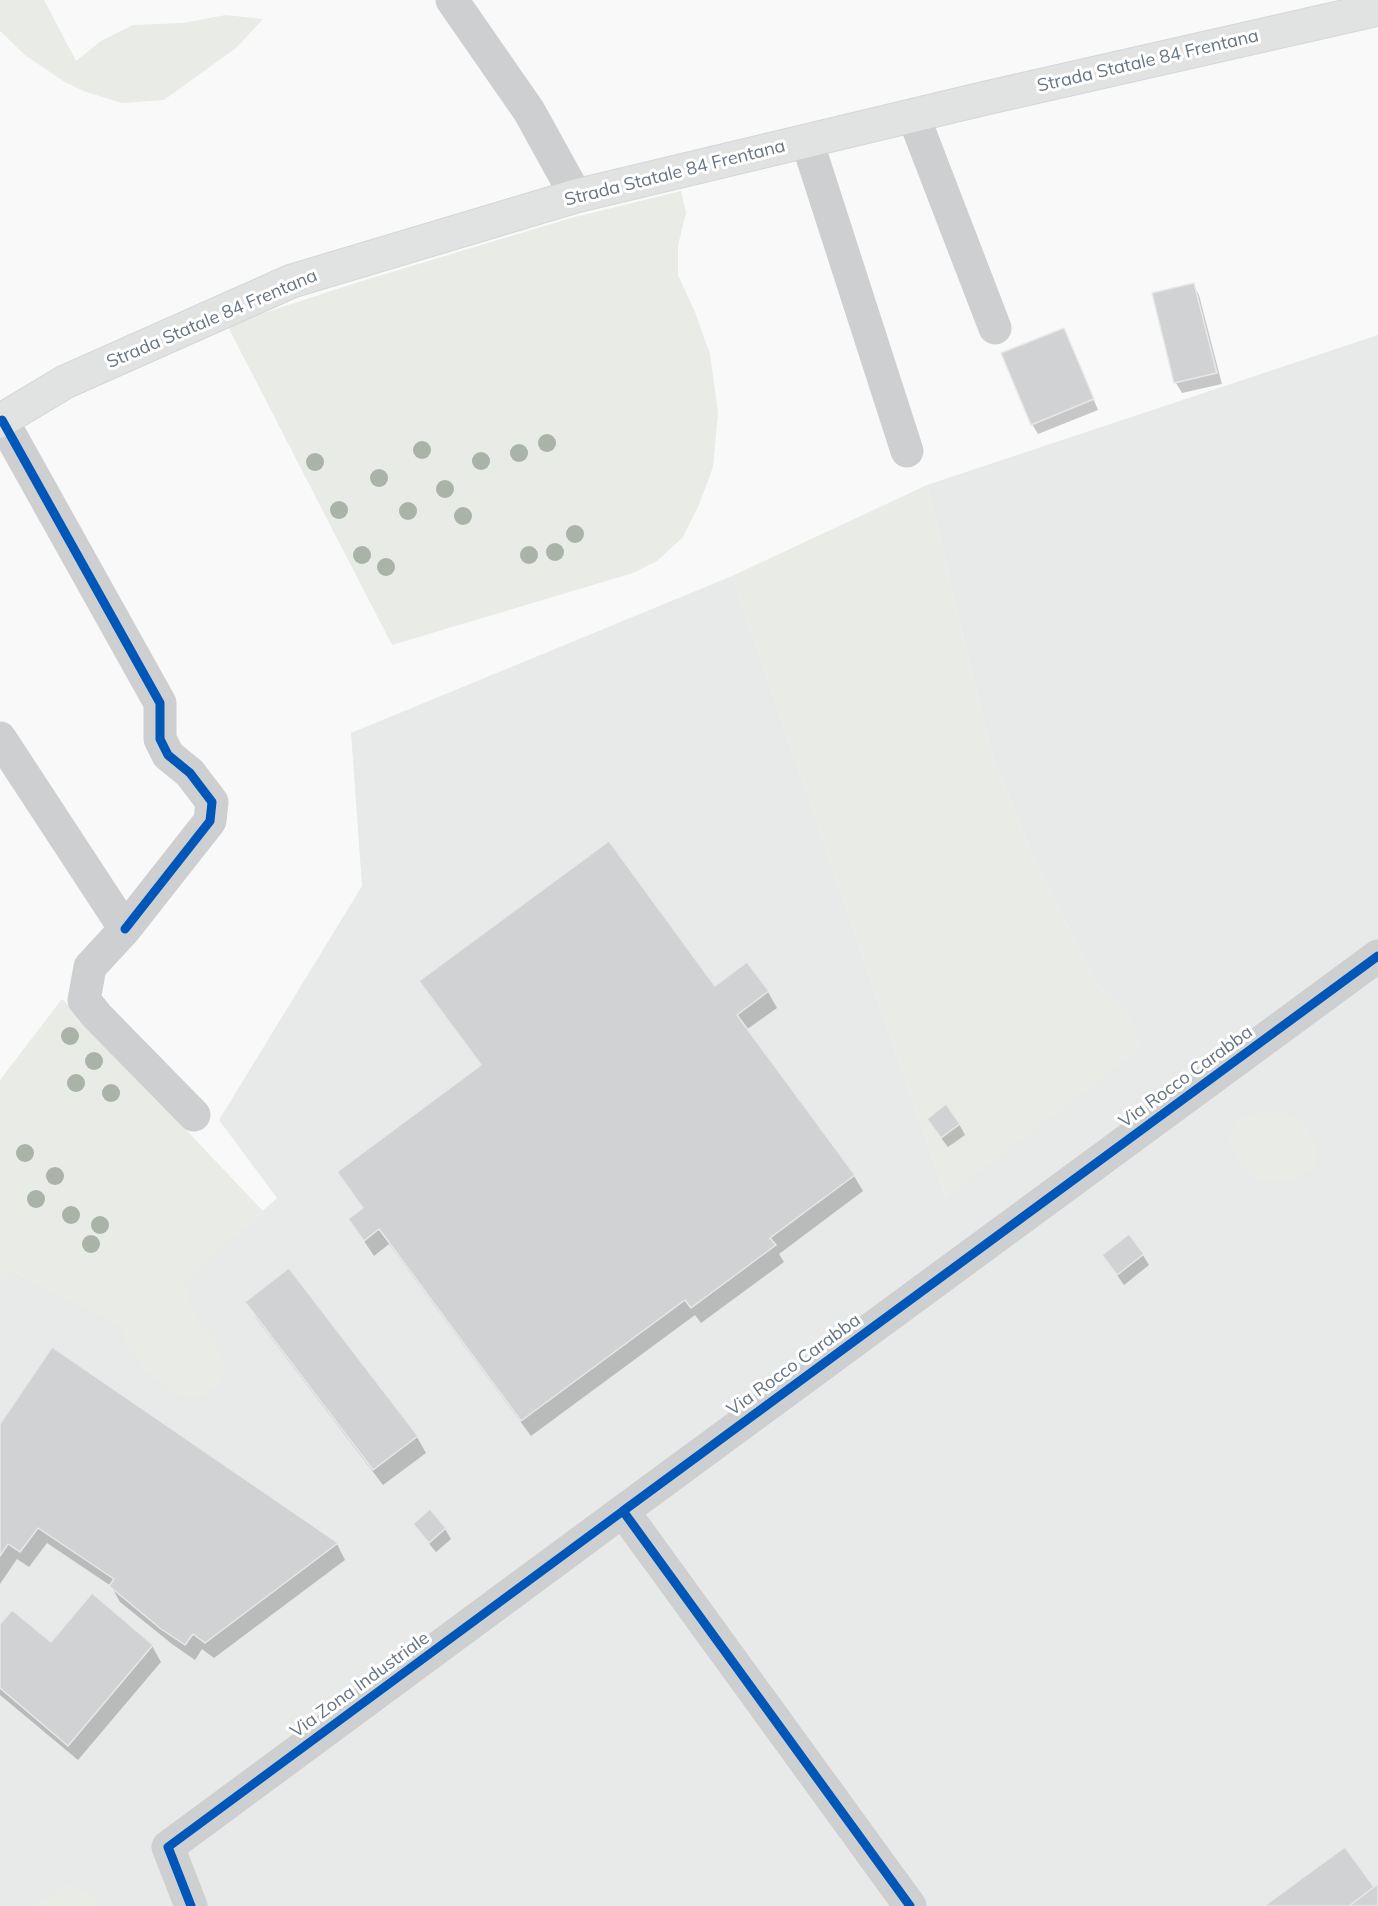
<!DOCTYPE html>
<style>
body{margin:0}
canvas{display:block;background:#f9f9f9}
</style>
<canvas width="1378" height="1906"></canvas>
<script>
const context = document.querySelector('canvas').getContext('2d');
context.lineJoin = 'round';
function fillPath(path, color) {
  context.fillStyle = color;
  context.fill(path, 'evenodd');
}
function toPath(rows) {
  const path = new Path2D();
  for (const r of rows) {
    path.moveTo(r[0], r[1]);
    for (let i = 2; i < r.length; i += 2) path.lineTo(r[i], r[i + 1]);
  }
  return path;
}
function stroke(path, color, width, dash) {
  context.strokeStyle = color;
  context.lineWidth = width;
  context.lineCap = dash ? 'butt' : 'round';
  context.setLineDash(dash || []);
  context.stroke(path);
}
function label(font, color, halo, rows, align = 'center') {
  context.font = font + ' Mulish,sans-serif';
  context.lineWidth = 6;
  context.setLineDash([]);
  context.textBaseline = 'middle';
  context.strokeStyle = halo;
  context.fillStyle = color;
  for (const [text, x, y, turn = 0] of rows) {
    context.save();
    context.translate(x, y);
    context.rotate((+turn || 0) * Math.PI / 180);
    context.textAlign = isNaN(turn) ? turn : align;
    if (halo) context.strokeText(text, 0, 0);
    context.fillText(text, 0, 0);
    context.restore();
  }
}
const built = toPath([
 [1378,335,1378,1906,0,1906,0,1265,131,1330,277,1198,219,1120,362,886,351,733,732,576,946,1198,1130,1015,1097,984,1036,864,991,753,927,485]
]);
const green = toPath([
 [0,0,44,0,76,61,101,41,133,25,183,23,226,15,263,19,236,48,164,100,122,103,83,91,63,81,25,55,0,31],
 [681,191,686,213,678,245,678,275,695,312,710,354,718,413,713,467,699,505,683,537,657,561,633,573,392,645,227,325,362,281,571,218],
 [927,485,991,753,1036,864,1097,984,1130,1015,1142,1048,946,1198,732,576],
 [62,999,263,1211,185,1282,194,1311,215,1341,225,1362,221,1382,203,1397,176,1395,144,1371,125,1341,120,1325,14,1272,0,1281,0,1080],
 [1264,1109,1281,1112,1303,1122,1319,1149,1315,1166,1298,1180,1259,1182,1239,1160,1227,1141,1235,1120],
 [69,1884,94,1895,99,1906,31,1906]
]);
const shadow = toPath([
 [1193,284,1199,295,1222,384,1182,393,1176,383,1154,294],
 [1064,329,1069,340,1098,410,1038,434,1032,424],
 [747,964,768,992,777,1008,746,1030,854,1176,863,1191,779,1254,784,1262,701,1323,695,1315,531,1436,389,1244,374,1256,350,1220,364,1210,339,1172,482,1066,430,997,421,982,715,988],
 [959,1124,965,1135,948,1147,935,1130],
 [1143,1255,1149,1265,1124,1285,1104,1256],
 [247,1302,417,1437,426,1453,383,1485,256,1318],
 [52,1349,337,1544,345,1560,214,1658,202,1649,195,1660,172,1644,120,1602,111,1586,47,1543,29,1567,17,1559,0,1584,0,1426],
 [415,1524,445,1529,451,1539,436,1552,421,1534],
 [93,1595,152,1646,161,1662,78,1760,0,1695,0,1626,51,1644]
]);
const building = toPath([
 [1194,283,1217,373,1174,383,1152,293,1194,283],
 [1064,328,1094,399,1031,425,1001,353,1064,328],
 [609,841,715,986,747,962,769,991,737,1015,855,1175,770,1238,776,1245,691,1308,685,1300,521,1421,379,1229,364,1241,348,1219,363,1208,337,1172,481,1065,419,981,609,841],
 [946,1104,960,1124,941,1138,927,1119,946,1104],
 [1129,1234,1144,1254,1117,1275,1102,1255,1129,1234],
 [289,1268,418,1436,373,1470,245,1302,289,1268],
 [52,1347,338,1543,205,1643,193,1634,185,1645,161,1629,109,1586,114,1579,38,1528,20,1552,8,1544,0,1556,0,1424,52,1347],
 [430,1509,446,1528,429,1543,413,1524,430,1509],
 [92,1593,153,1645,68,1746,0,1688,0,1624,12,1610,51,1642,92,1593],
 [1345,1847,1374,1887,1349,1906,1264,1906,1345,1847],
 [1378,1884,1378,1906,1349,1906,1374,1887,1378,1884]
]);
const minor = toPath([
 [452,0,529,111,576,196],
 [913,115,995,328],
 [807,141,907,451],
 [2,420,160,703,160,739,168,755,190,773,212,802,210,821,125,929],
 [0,738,125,929,90,967,84,1000,97,1016,194,1115],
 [191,1906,168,1847,623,1511],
 [910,1906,623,1511,1378,956]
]);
const major = toPath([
 [0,421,65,382,292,281,576,196,986,98,1378,9]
]);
const cycleway = toPath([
 [2,420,160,703,160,739,168,755,190,773,212,802,210,821,125,929],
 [191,1906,168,1847,623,1511],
 [910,1906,623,1511,1378,956]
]);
const trees = [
 [547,443],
 [422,450],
 [519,453],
 [481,461],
 [315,462],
 [379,478],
 [445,489],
 [339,510],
 [408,511],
 [463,516],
 [575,534],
 [555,552],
 [362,555],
 [529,555],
 [386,567],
 [70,1036],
 [94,1061],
 [76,1083],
 [111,1093],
 [25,1153],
 [55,1176],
 [36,1199],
 [71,1215],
 [100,1225],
 [91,1244]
];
const streetNames = [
 ["Strada Statale 84 Frentana",1148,61,-13],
 ["Strada Statale 84 Frentana",675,173,-14],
 ["Strada Statale 84 Frentana",212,319,-23],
 ["Via Rocco Carabba",1186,1077,-36],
 ["Via Rocco Carabba",794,1365,-36],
 ["Via Zona Industriale",360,1685,-36]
];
fillPath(built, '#e8e9e9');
fillPath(green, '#e8ebe6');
fillPath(shadow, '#0003');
fillPath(building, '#d0d2d3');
stroke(building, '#e8e8e8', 1.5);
stroke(major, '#d5d6d7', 35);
stroke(minor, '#cecfd0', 33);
stroke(major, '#e1e2e2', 33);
stroke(cycleway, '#0057b8', 9);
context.fillStyle = '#a9b3a7';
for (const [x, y] of trees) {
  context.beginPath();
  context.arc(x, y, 9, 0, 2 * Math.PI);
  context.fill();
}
label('18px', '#657683', '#fff', streetNames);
</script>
